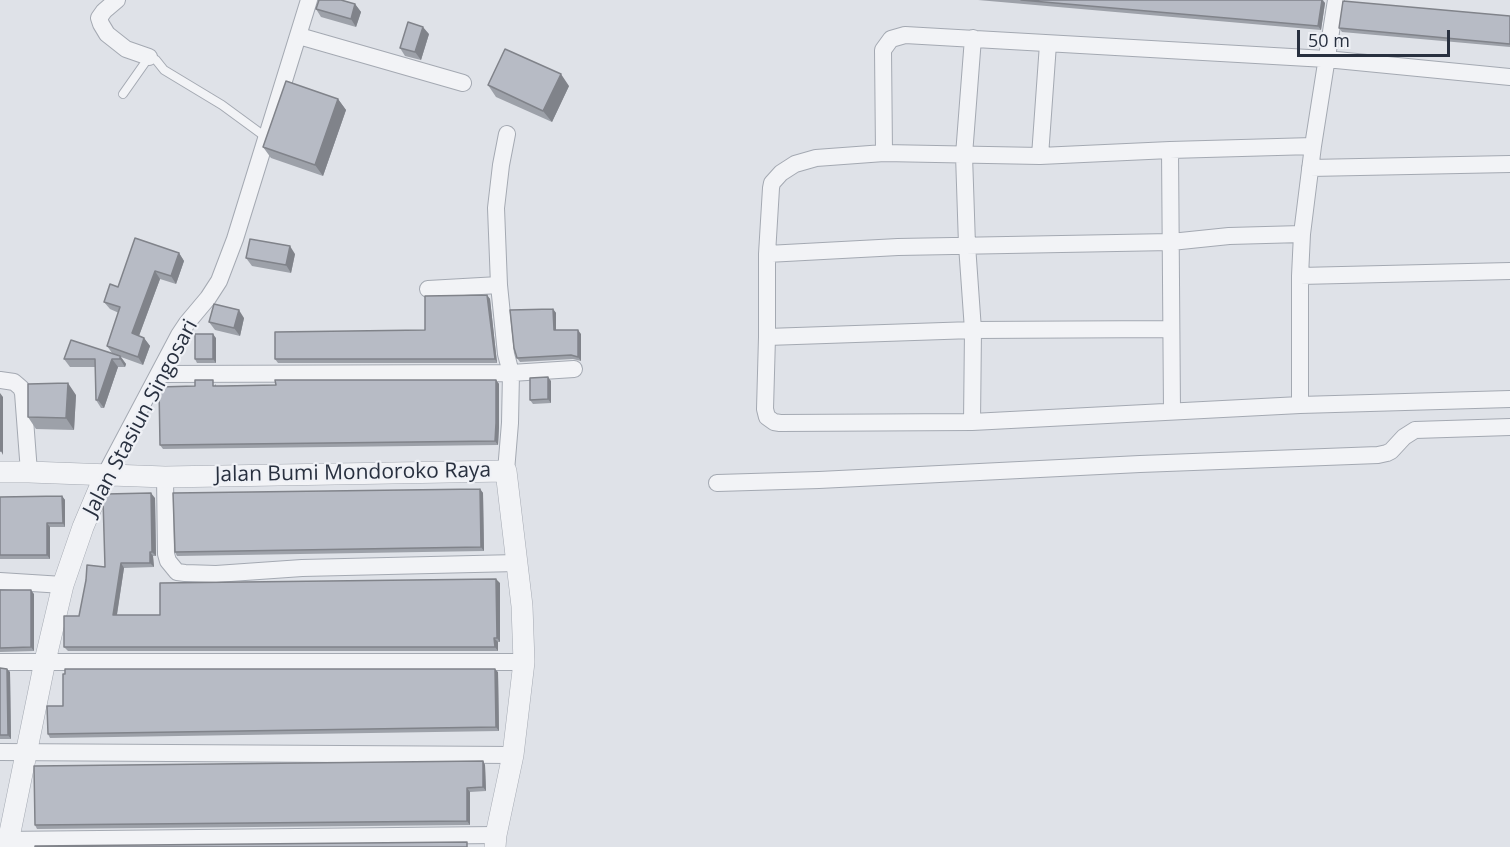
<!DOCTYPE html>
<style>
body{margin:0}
#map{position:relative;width:1510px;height:847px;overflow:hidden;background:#dfe2e8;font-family:"Open Sans",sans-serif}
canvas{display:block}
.scale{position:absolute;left:1297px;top:30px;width:153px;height:27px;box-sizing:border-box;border:3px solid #28303f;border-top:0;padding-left:8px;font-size:18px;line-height:21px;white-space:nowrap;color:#28303f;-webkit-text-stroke:4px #eff1f6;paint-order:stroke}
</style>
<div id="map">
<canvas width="1510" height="847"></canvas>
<div class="scale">50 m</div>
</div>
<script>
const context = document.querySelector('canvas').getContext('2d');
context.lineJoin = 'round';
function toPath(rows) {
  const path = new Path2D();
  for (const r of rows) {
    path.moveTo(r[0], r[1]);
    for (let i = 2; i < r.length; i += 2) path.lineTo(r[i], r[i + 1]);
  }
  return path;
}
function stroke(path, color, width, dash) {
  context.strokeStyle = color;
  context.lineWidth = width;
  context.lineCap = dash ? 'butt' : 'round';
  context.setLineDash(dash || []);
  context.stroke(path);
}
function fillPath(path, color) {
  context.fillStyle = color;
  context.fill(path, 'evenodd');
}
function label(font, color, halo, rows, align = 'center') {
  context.font = font + ' "Open Sans",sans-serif';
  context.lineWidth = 4.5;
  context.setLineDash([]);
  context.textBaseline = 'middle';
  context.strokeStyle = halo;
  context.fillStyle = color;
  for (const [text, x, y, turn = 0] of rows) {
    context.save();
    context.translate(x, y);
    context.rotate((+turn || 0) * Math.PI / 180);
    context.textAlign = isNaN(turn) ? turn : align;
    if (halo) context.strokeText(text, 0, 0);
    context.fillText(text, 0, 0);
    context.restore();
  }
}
const service = toPath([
 [123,94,149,57,156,60,164,70,222,105,267,138]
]);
const minor = toPath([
 [117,0,104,11,99,18,101,24,107,34,126,49,149,57],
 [299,36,463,83],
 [1313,146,1170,150,1040,156,884,153,816,158,795,164,781,173,772,183,771,188,767,254,767,337,765,409,767,417,774,422,780,423,972,422,1300,405,1510,399],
 [1170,150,1172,411],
 [884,153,883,50,891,39,905,35,1326,59,1510,77],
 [1040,156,1048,44],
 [1310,168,1510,164],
 [767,254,898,247,1171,242,1229,236,1302,234],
 [1300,276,1510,271],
 [428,289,499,285],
 [767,337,973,330,1171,329],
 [159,374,511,373,574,369],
 [0,380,14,382,21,388,23,393,29,472],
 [1300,405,1300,276,1302,234,1313,146,1336,0],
 [972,422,973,330,967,245,964,155,973,38],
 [506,471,510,423,511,373,506,354,499,285,496,208,501,165,507,134],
 [105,475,179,335,187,323,208,298,219,281,235,239,309,0],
 [165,477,166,554,168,561,177,572,185,573,216,574,302,568,517,563],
 [717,483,819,480,1140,464,1378,455,1387,453,1391,451,1404,437,1415,430,1510,427],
 [0,581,63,585],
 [0,662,524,662],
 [0,752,513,755],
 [0,840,496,835]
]);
const tertiary = toPath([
 [0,472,29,472,165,477,506,471,522,606,524,662,513,755,496,835,495,847],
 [7,847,45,661,63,585,83,527,105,475]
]);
const wall = toPath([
 [978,0,1323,0,1325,3,1321,30],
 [355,4,361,12,356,27,321,17,316,9],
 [1510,16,1510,47,1342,32,1339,28],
 [429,34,421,60,405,56,400,48],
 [488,85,569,86,552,122,496,97],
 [338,99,346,110,323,176,271,158,263,147],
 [179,253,184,261,176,284,160,279,139,336,144,338,150,346,143,365,121,357,126,364,125,367,118,367,104,408,101,408,96,400,95,367,70,367,64,359,112,353,107,346,119,313,110,309,104,302,118,287],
 [295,254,291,273,252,266,246,258],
 [487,295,490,299,497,363,278,363,275,359,425,330],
 [553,309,556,313,556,330,581,334,581,361,573,359,520,362,517,358],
 [244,318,240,336,215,330,209,322],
 [216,338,216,363,197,363,195,359],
 [496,380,499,384,499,427,498,445,163,449,160,445,216,384,216,386],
 [551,381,551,403,533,404,530,400],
 [76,395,74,430,36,429,28,417],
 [480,489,483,493,484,551,177,556,175,552],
 [62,496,65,500,65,527,50,527,50,559,0,559,0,497],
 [155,498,156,556,153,556,154,567,124,568,117,615,160,615,500,583,500,642,498,642,498,651,68,651,64,647,79,616,105,567],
 [0,590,34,594,34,651,0,652],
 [0,668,7,669,10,672,11,739,0,739],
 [498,672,499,731,50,738,48,734,63,706],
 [483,761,485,765,486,791,470,792,470,825,37,829,35,825]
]);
const shadedWall = toPath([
 [1322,0,1325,3,1321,30,1318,26],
 [355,4,361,12,356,27,351,19],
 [423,27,429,34,421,60,415,52],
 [561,74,569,86,552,122,543,111],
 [338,99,346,110,323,176,315,165],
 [290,246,295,254,291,273,286,265],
 [179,253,184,261,176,284,171,276],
 [155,271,160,279,137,341,132,333],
 [487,295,490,299,497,363,495,359],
 [553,309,556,313,556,334,554,330],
 [239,310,244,318,240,336,234,328],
 [578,330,581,334,581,361,578,357],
 [213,334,216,338,216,363,213,359],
 [144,338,150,346,143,365,138,357],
 [120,356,126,364,125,367,120,359],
 [112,359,118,367,104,408,98,400],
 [548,377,551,381,551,403,548,399],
 [496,380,499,384,499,427,498,445,495,441],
 [68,383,76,395,74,430,66,418],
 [0,393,3,397,3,455,1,451],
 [480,489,483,493,484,551,481,547],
 [151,493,155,498,156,556,152,552],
 [62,496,65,500,65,527,63,523],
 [47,523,50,527,50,559,47,555],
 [150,552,153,556,154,567,150,563],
 [121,563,124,568,116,620,113,615],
 [496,579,500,583,500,642,497,638],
 [31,590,34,594,34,651,31,647],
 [494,638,498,642,498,651,495,647],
 [7,669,10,672,11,739,8,735],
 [495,669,498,672,499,731,496,727],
 [483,761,485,765,486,791,483,787],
 [467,788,470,792,470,825,467,821]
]);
const building = toPath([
 [319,0,341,0,355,4,351,19,316,9,319,0],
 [1021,0,1322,0,1318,26,1021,0],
 [1343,1,1510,16,1510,44,1339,28,1343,1],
 [408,22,423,27,415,52,400,48,408,22],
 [505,49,561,74,543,111,488,85,505,49],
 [286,81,338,99,315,165,263,147,286,81],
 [135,238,179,253,171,276,155,271,132,333,144,338,138,357,107,346,120,307,104,302,110,284,118,287,135,238],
 [250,239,290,246,286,265,246,258,250,239],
 [487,295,495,359,275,359,275,332,425,330,425,296,487,295],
 [214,304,239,310,234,328,209,322,214,304],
 [553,309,554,330,578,330,578,357,571,355,517,358,514,348,510,310,553,309],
 [195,334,213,334,213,359,195,359,195,334],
 [71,340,120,356,120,359,112,359,98,400,96,400,95,359,64,359,71,340],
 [548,377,548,399,530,400,530,378,548,377],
 [195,380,213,380,213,386,223,386,276,385,275,380,496,380,496,423,495,441,160,445,159,387,195,386,195,380],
 [68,383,66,418,28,417,28,384,68,383],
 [0,397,1,451,0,451,0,397],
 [480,489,481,547,175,552,173,493,480,489],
 [151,493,152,552,150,552,150,563,121,563,113,615,160,615,160,583,496,579,497,638,494,638,495,647,64,647,64,616,79,616,86,580,87,565,105,567,103,499,106,494,151,493],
 [62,496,63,523,47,523,47,555,0,555,0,497,62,496],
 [0,590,31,590,31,647,0,648,0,590],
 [0,668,7,669,8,735,0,735,0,668],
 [65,669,495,669,496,727,48,734,47,706,63,706,63,674,65,674,65,669],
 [483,761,483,787,467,788,467,821,35,825,34,766,483,761],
 [467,842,467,847,35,847,35,846,467,842]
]);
const streetNames = [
 ["Jalan Stasiun Singosari",141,418,-62],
 ["Jalan Bumi Mondoroko Raya",353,473,-1]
];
stroke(service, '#a4a9b2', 10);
stroke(minor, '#a4a9b2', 18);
stroke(tertiary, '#a4a9b2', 22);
stroke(service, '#f2f3f6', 8);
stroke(minor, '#f2f3f6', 16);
stroke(tertiary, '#f2f3f6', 21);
fillPath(wall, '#9da1a9');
fillPath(shadedWall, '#80838a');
fillPath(building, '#b7bbc5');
stroke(building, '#80838a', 1.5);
label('21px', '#28303f', '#eff1f6', streetNames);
</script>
